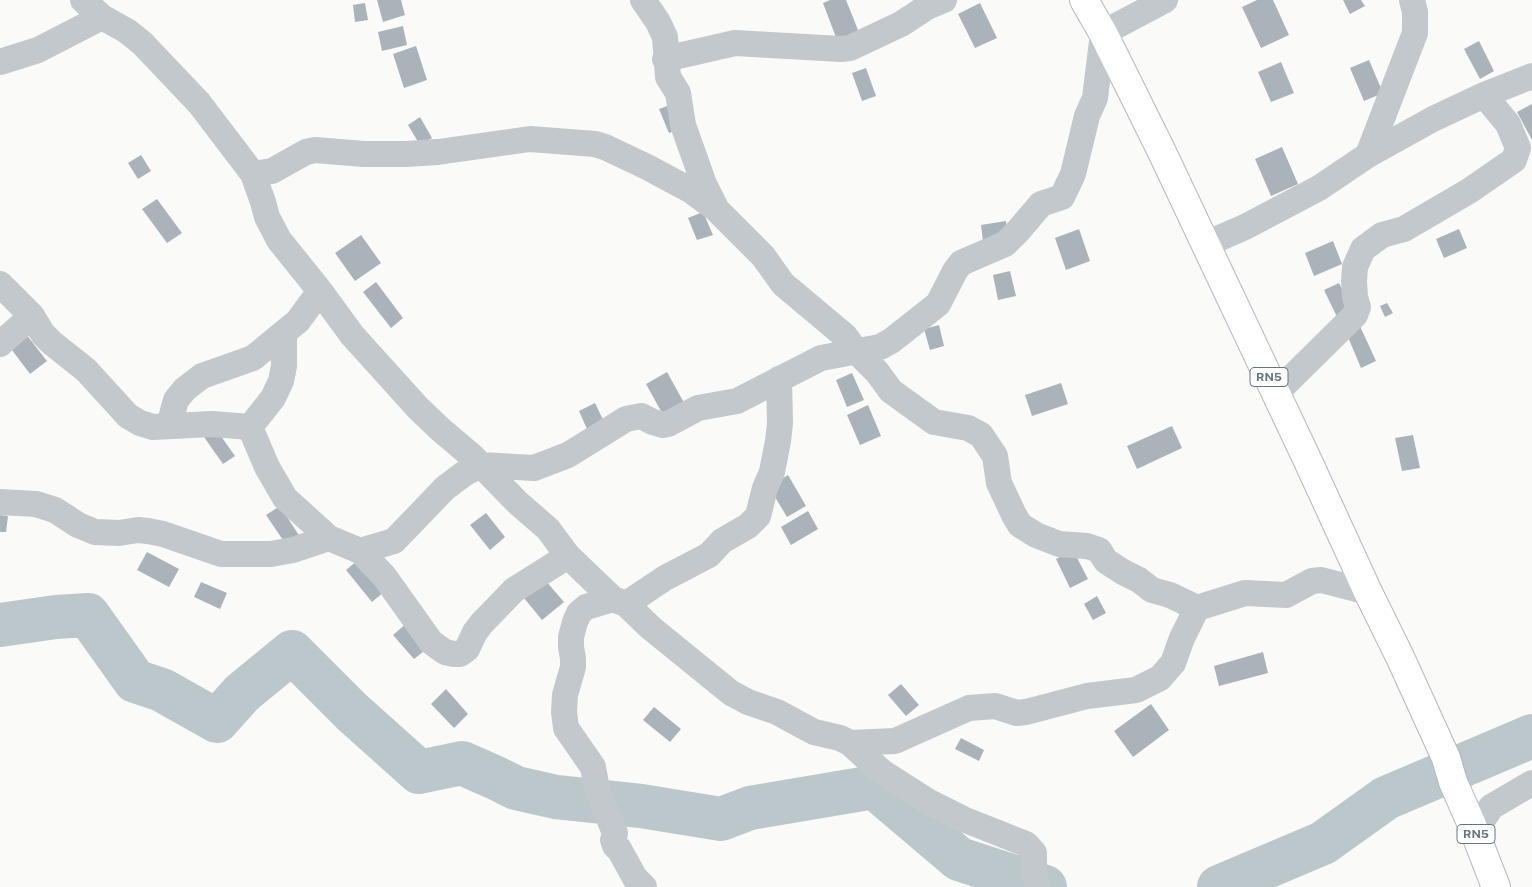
<!DOCTYPE html>
<style>
body{margin:0}
canvas{display:block;background:#fafaf8}
</style>
<canvas width="1532" height="887"></canvas>
<script>
const context = document.querySelector('canvas').getContext('2d');
context.lineJoin = 'round';
function toPath(rows) {
  const path = new Path2D();
  for (const r of rows) {
    path.moveTo(r[0], r[1]);
    for (let i = 2; i < r.length; i += 2) path.lineTo(r[i], r[i + 1]);
  }
  return path;
}
function stroke(path, color, width, dash) {
  context.strokeStyle = color;
  context.lineWidth = width;
  context.lineCap = dash ? 'butt' : 'round';
  context.setLineDash(dash || []);
  context.stroke(path);
}
function fillPath(path, color) {
  context.fillStyle = color;
  context.fill(path, 'evenodd');
}
function label(font, color, halo, rows, align = 'center') {
  context.font = font + ' "Public Sans",sans-serif';
  context.lineWidth = 5;
  context.setLineDash([]);
  context.textBaseline = 'middle';
  context.strokeStyle = halo;
  context.fillStyle = color;
  for (const [text, x, y, turn = 0] of rows) {
    context.save();
    context.translate(x, y);
    context.rotate((+turn || 0) * Math.PI / 180);
    context.textAlign = isNaN(turn) ? turn : align;
    if (halo) context.strokeText(text, 0, 0);
    context.fillText(text, 0, 0);
    context.restore();
  }
}
const river = toPath([
 [0,625,56,617,88,615,135,681,162,690,217,721,242,693,292,652,352,712,419,772,462,763,496,778,516,788,556,797,641,806,721,819,750,808,874,787,959,859,1045,887],
 [1219,887,1323,843,1386,798,1532,736]
]);
const building = toPath([
 [377,0,401,0,405,15,383,22],
 [830,0,846,0,862,40,840,48,823,3],
 [1257,0,1273,0,1289,35,1261,48,1242,7],
 [1343,0,1361,0,1365,6,1350,14],
 [365,3,368,20,355,22,353,5],
 [980,3,997,38,975,48,958,14],
 [403,26,407,45,382,51,378,32],
 [1479,41,1494,71,1480,79,1464,49],
 [416,46,427,80,404,88,393,54],
 [1369,60,1383,93,1364,101,1350,68],
 [1281,62,1294,93,1271,102,1258,72],
 [866,68,876,96,862,101,852,73],
 [1532,104,1532,140,1517,112],
 [670,105,680,129,669,133,659,109],
 [420,117,432,138,420,145,408,125],
 [1282,147,1298,184,1271,196,1255,159],
 [141,155,151,171,138,179,128,163],
 [157,199,182,233,167,243,142,209],
 [703,212,713,235,697,240,688,218],
 [1006,221,1008,238,983,241,981,225],
 [1079,229,1090,261,1066,270,1055,238],
 [1459,229,1467,248,1444,258,1436,239],
 [361,235,381,263,355,281,335,253],
 [1333,241,1342,264,1314,276,1305,253],
 [1010,271,1016,296,998,300,993,275],
 [376,282,403,318,391,328,363,292],
 [1339,283,1354,313,1339,321,1324,290],
 [1387,303,1393,313,1385,317,1380,306],
 [1359,324,1376,361,1361,368,1345,330],
 [939,325,944,346,930,350,924,329],
 [25,333,47,361,30,374,9,346],
 [667,372,688,410,667,422,646,384],
 [852,373,864,400,847,407,836,380],
 [1061,383,1068,404,1032,416,1025,395],
 [595,403,608,430,591,438,579,411],
 [868,405,881,436,860,445,847,415],
 [1172,426,1182,448,1137,469,1127,446],
 [216,429,235,456,223,464,204,437],
 [1413,435,1420,468,1402,471,1395,438],
 [788,475,806,506,787,517,769,487],
 [280,506,300,537,287,546,266,515],
 [808,511,818,529,791,545,781,527],
 [486,513,505,537,490,550,470,525],
 [0,515,8,516,6,532,0,532],
 [1073,550,1088,579,1070,588,1056,559],
 [147,552,179,569,169,587,137,570],
 [359,559,385,591,372,602,346,570],
 [545,580,564,602,542,620,524,598],
 [201,582,227,593,220,609,194,597],
 [1097,596,1106,613,1093,620,1084,604],
 [408,622,429,647,414,659,393,635],
 [1263,652,1268,673,1219,686,1214,666],
 [901,684,919,705,906,716,888,695],
 [446,689,468,714,454,728,431,704],
 [1151,704,1169,730,1133,757,1114,731],
 [654,707,681,729,670,742,643,720],
 [961,738,984,750,979,761,955,749]
]);
const street = toPath([
 [83,0,102,17,127,31,142,43,199,103,253,174,263,202,267,217,279,240,320,291,352,335,418,408,440,429,473,457,518,503,548,529,568,556,613,599,626,604,651,628,731,693,748,702,777,712,814,732,840,738,850,743,882,772,929,802,963,819,1026,844,1034,853,1034,875,1038,887],
 [643,0,658,22,665,37,668,77,678,93,683,125,704,184,716,208],
 [665,59,735,43,841,49,850,48,901,24,927,7,944,0],
 [0,62,38,50,102,17],
 [1368,155,1433,119,1484,95,1532,76],
 [253,174,272,171,306,152,315,150,364,154,406,154,438,152,530,139,595,144,605,147,647,167,690,190,716,209,763,256,783,284,845,336,856,351,877,372,891,391,934,422,968,428,981,435,995,456,999,483,1014,515,1020,525,1036,535,1059,544,1087,546,1099,550,1106,561,1123,572,1139,580,1152,590,1170,595,1197,608],
 [1206,244,1245,227,1319,188,1368,155,1415,33,1415,12,1412,0],
 [0,284,32,316],
 [284,334,284,366,281,381,273,398,250,427,267,467,285,498,329,538],
 [0,344,32,316,43,334,52,343,86,370,128,416,140,423,153,427,212,424,250,427],
 [1276,393,1355,315,1358,307,1355,297,1354,281,1355,267,1363,249,1382,235,1404,229,1469,191,1514,160,1518,148,1508,124,1484,95],
 [169,426,176,400,185,389,202,376,253,358,298,321,320,291],
 [0,502,36,504,55,510,78,525,95,532,119,533,138,530,148,531,163,534,221,554,271,554,293,550,329,538,360,551,394,541,445,488,465,473,481,465,534,468,568,455,626,419,641,416,653,422,663,425,668,424,698,408,737,401,821,358,880,347,891,341,938,304,955,271,961,263,1005,244,1018,231,1041,204,1062,197,1073,174,1087,116,1095,98,1103,33,1165,0],
 [360,551,384,576,431,642,445,652,454,654,460,654,467,649,475,632,482,623,514,590,568,556],
 [613,599,586,607,579,613,575,622,571,637,571,647,573,659,573,667,565,695,564,712,566,728,593,767,597,789,615,833,613,840,615,846,619,849,635,878,644,887],
 [626,604,665,578,709,555,722,541,748,526,758,516,765,488,772,472,778,441,780,423,779,379],
 [850,743,895,741,969,708,995,706,1017,713,1026,712,1087,696,1136,690,1160,678,1173,663,1182,638,1197,608,1245,593,1286,595,1312,581,1321,580,1368,592],
 [1472,825,1486,815,1491,807,1532,783]
]);
const highway = toPath([
 [1084,0,1103,33,1161,150,1307,459,1368,592,1400,657,1446,758,1453,782,1472,825,1496,887]
]);
const shields = [
 [1269,377,38],
 [1476,834,38]
];
const shieldNames = [
 ["RN5",1269,377],
 ["RN5",1476,834]
];
stroke(river, '#bbc7cb', 44);
fillPath(building, '#aab3b9');
stroke(highway, '#b4b9bd', 30);
stroke(street, '#c3c8cc', 26);
stroke(highway, '#fff', 28);
for (const [x, y, w] of shields) {
  const box = new Path2D();
  box.roundRect(x - w / 2, y - 9.5, w, 19, 4);
  context.fillStyle = '#fff';
  context.fill(box);
  stroke(box, '#657683', 1);
}
label('bold 12px', '#657683', null, shieldNames);
</script>
